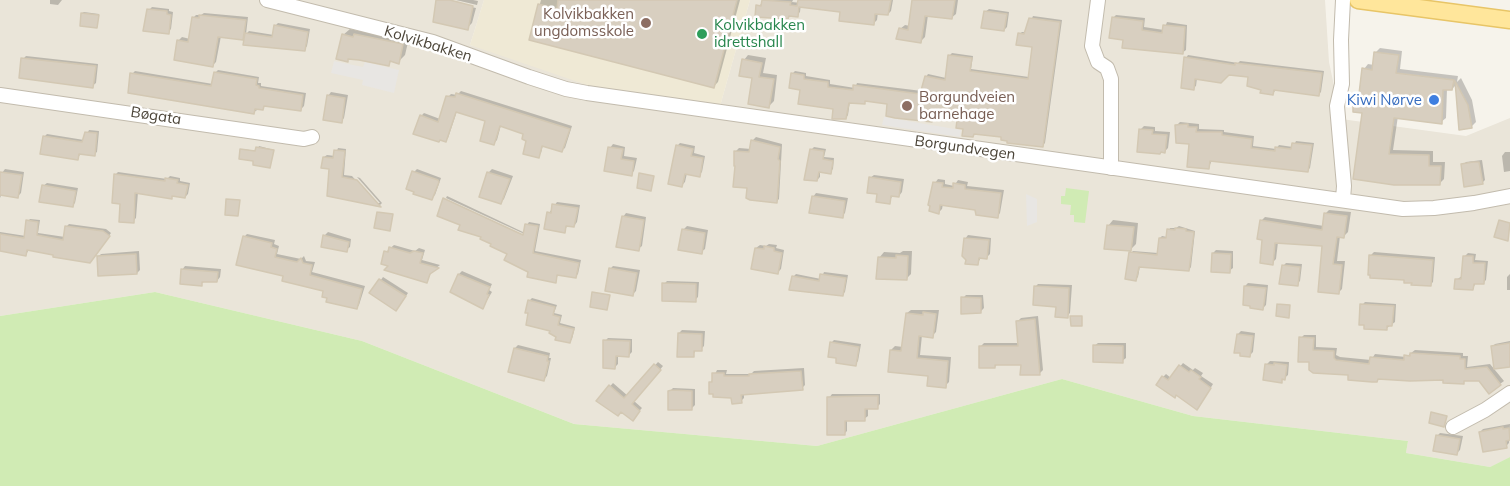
<!DOCTYPE html>
<meta charset="utf-8">
<style>
body{margin:0}
canvas{display:block;background:#f6f3eb}
</style>
<canvas width="1510" height="486"></canvas>
<script>
const context = document.querySelector('canvas').getContext('2d');
context.lineJoin = 'round';
function fillPath(path, color) {
  context.fillStyle = color;
  context.fill(path, 'evenodd');
}
function toPath(rows) {
  const path = new Path2D();
  for (const r of rows) {
    path.moveTo(r[0], r[1]);
    for (let i = 2; i < r.length; i += 2) path.lineTo(r[i], r[i + 1]);
  }
  return path;
}
function stroke(path, color, width, dash) {
  context.strokeStyle = color;
  context.lineWidth = width;
  context.lineCap = dash ? 'butt' : 'round';
  context.setLineDash(dash || []);
  context.stroke(path);
}
function label(font, color, halo, rows, align = 'center') {
  context.font = font + ' Mulish,sans-serif';
  context.lineWidth = 5;
  context.setLineDash([]);
  context.textBaseline = 'middle';
  context.strokeStyle = halo;
  context.fillStyle = color;
  for (const [text, x, y, turn = 0] of rows) {
    context.save();
    context.translate(x, y);
    context.rotate((+turn || 0) * Math.PI / 180);
    context.textAlign = isNaN(turn) ? turn : align;
    if (halo) context.strokeText(text, 0, 0);
    context.fillText(text, 0, 0);
    context.restore();
  }
}
const residential = toPath([
 [0,0,484,0,470,45,659,96,720,106,750,0,1325,0,1329,62,1341,119,1466,136,1510,118,1510,457,1490,467,1406,453,1408,441,1193,416,1062,379,817,446,574,424,362,341,155,292,0,316]
]);
const education = toPath([
 [484,0,750,0,720,106,587,85,470,45]
]);
const green = toPath([
 [1066,188,1089,191,1085,223,1074,222,1074,215,1070,215,1071,205,1061,204,1061,196,1065,196],
 [155,292,362,341,574,424,817,446,1062,379,1193,416,1408,441,1406,453,1490,467,1510,457,1510,486,0,486,0,316]
]);
const parking = toPath([
 [334,61,363,67,365,62,399,70,394,93,362,85,363,80,331,73],
 [884,117,961,130,960,137,882,125],
 [1026,194,1037,199,1037,222,1027,226]
]);
const shadow = toPath([
 [50,0,62,0,58,5,50,4],
 [438,0,476,8,472,23,467,28],
 [456,0,473,0,478,1,477,5],
 [541,0,740,0,718,82,713,87,530,39],
 [764,0,793,0,792,2,801,3,800,12,797,15,791,14,788,18,758,6,763,3],
 [818,0,893,0,891,11,888,14,878,12,877,20,873,24],
 [913,0,958,0,956,14,951,18,928,15,925,37,921,41,900,29,905,25,910,26],
 [152,7,169,9,169,11,173,12,171,29,168,32,149,10],
 [989,9,1009,12,1007,27,1004,30,985,12],
 [84,12,99,14,97,27,82,13],
 [204,13,248,17,246,34,249,31,274,35,276,25,278,23,310,29,307,46,305,49,247,34,242,39,221,36,216,62,213,65,178,41,182,37,190,39,193,18,196,15,201,15],
 [1116,15,1145,18,1144,27,1164,30,1167,22,1187,25,1186,50,1182,53,1124,39,1113,18],
 [1033,16,1062,20,1045,143,1043,145,976,132,973,136,965,127,960,112,935,109,934,118,932,121,889,103,867,100,864,103,850,101,848,115,846,118,834,108,801,89,792,74,795,71,806,73,806,76,830,80,830,84,855,88,857,83,922,91,926,77,928,74,946,78,950,55,952,53,973,56,971,69,1029,77,1033,46,1019,34,1022,32,1026,32],
 [361,28,409,38,405,55,398,62,392,60,388,65,350,57,347,60,343,35,350,29,359,31],
 [1380,48,1402,51,1400,69,1458,76,1457,82,1461,78,1472,100,1476,122,1471,127,1460,128,1457,84,1452,89,1447,89,1446,118,1441,122,1398,116,1393,150,1433,151,1433,162,1445,162,1444,179,1440,183,1394,183,1355,95,1361,90,1364,69,1368,64,1374,65,1376,52],
 [748,55,766,58,763,73,777,75,774,101,769,106,744,60],
 [1188,55,1238,63,1240,61,1324,71,1321,92,1318,95,1276,90,1273,93,1262,89,1250,76,1228,73,1197,78,1196,86,1193,88,1186,58],
 [26,56,98,64,96,83,92,86,23,59],
 [218,70,259,77,258,83,261,83,261,86,306,93,304,106,301,109,265,105,254,112,132,74,135,71,213,84,215,73],
 [461,91,572,126,565,148,562,150,543,145,541,153,539,156,525,133,501,125,497,140,494,143,487,120,457,111,448,138,445,141,421,116,424,113,440,119,448,97,451,94,457,95],
 [331,92,348,95,344,118,341,122,328,96],
 [1180,122,1199,124,1199,129,1224,130,1224,132,1254,136,1253,146,1276,149,1279,145,1293,147,1296,141,1314,143,1310,168,1307,171,1212,160,1209,167,1177,125],
 [1144,126,1155,127,1155,131,1170,132,1168,148,1165,151,1141,129],
 [89,130,99,131,97,152,94,154,81,153,78,158,45,136,47,134,84,140],
 [756,137,782,144,779,199,776,202,748,187,736,151,739,148,751,149,753,140],
 [680,143,695,146,694,153,705,156,702,172,699,175,687,173,685,182,682,185,677,146],
 [613,144,625,147,624,156,637,158,634,171,631,174,610,148],
 [259,146,274,150,270,167,255,160,242,149,257,151],
 [814,147,826,149,824,157,834,158,833,169,830,172,820,171,820,177,817,180,811,150],
 [338,148,346,149,344,175,352,176,376,203,380,203,357,177,360,178,382,203,380,205,328,195,331,168,324,157,327,155,335,156],
 [1505,152,1510,152,1510,171,1504,172,1502,156],
 [1482,160,1485,180,1482,183,1463,165,1466,162],
 [5,169,24,172,21,193,18,196,2,194,0,198,2,173],
 [417,169,441,178,435,195,431,198,414,172],
 [492,169,513,176,504,199,501,202,481,196,489,172],
 [118,172,167,179,170,176,180,178,180,181,190,183,188,194,185,197,174,195,171,198,138,192,136,218,133,221,122,203,115,175],
 [874,175,904,179,902,192,899,196,893,195,889,202,878,193,870,178],
 [938,179,945,180,945,184,954,186,958,180,968,182,967,186,1004,190,1000,213,997,217,977,208,943,204,942,209,939,212,935,183],
 [47,183,78,188,75,203,72,206,43,186],
 [816,193,848,198,845,213,842,216,813,197],
 [447,196,525,233,527,225,529,222,540,224,535,251,581,260,578,274,576,276,559,273,555,281,530,271,531,237,446,198],
 [557,202,580,205,577,222,574,226,568,225,564,231,549,213],
 [1329,210,1351,212,1348,232,1344,236,1340,236,1337,261,1345,261,1342,289,1338,293,1324,245,1278,242,1276,259,1272,263,1264,239,1261,221,1265,217,1324,226,1325,214],
 [626,213,646,217,642,246,638,249,623,217],
 [30,219,40,220,38,233,65,237,67,226,69,224,106,229,111,233,92,259,29,249,26,255,0,249,0,232,26,236,28,221],
 [1113,220,1138,223,1136,244,1131,249,1108,226],
 [687,226,708,230,705,249,701,252,683,230],
 [1179,226,1195,231,1191,267,1189,270,1140,266,1138,277,1136,279,1131,253,1133,251,1158,253,1160,238,1162,236,1167,237,1170,228,1176,228],
 [328,232,351,239,350,247,346,250,324,236],
 [247,234,275,240,274,244,279,246,277,254,301,259,304,256,306,261,315,262,312,272,365,286,359,305,356,309,325,290,285,274,244,237],
 [968,235,991,238,990,254,987,257,981,257,978,263,965,239],
 [769,244,777,245,776,248,784,250,781,269,778,272,756,248,760,245,766,246],
 [394,245,415,251,419,248,425,250,422,260,440,265,432,271,427,281,390,265,386,252],
 [1216,250,1233,251,1233,268,1229,271,1213,253],
 [139,251,140,270,137,273,98,257,101,254],
 [903,251,912,251,911,274,906,279,879,258,884,252,900,253],
 [1374,252,1435,257,1433,282,1430,285,1406,279,1371,255],
 [1468,253,1476,254,1475,260,1488,261,1486,280,1483,283,1476,282,1473,289,1456,280,1462,276,1465,256],
 [1286,263,1302,264,1300,281,1297,284,1283,266],
 [185,266,221,269,220,277,217,281,205,281,201,284,182,270],
 [613,266,640,270,636,291,633,294,610,269],
 [462,271,492,284,489,290,492,292,483,307,459,274],
 [824,272,848,275,845,292,843,294,793,277,796,274,821,279],
 [1510,274,1510,290,1507,290,1507,277],
 [383,277,408,293,399,306,372,293],
 [667,281,699,282,698,297,695,300,664,284],
 [1248,283,1268,285,1266,305,1263,308,1245,286],
 [1038,284,1072,285,1070,313,1067,316,1035,287],
 [966,295,983,295,984,308,981,311,963,298],
 [532,298,557,305,554,313,562,315,560,323,575,327,572,339,570,342,552,330,529,301],
 [1365,302,1396,304,1395,322,1387,328,1362,305],
 [911,310,939,310,936,332,932,336,922,335,920,355,951,357,949,382,945,386,891,350,895,346,903,347,907,313],
 [1038,316,1043,370,1039,374,1022,363,998,363,995,367,980,347,984,343,1020,343,1018,321,1021,318],
 [682,330,705,331,704,346,701,349,696,349,693,356,679,333],
 [1241,331,1255,333,1253,352,1249,356,1238,334],
 [1304,335,1316,335,1316,347,1337,348,1336,355,1340,357,1371,360,1375,354,1406,357,1415,350,1463,353,1463,356,1468,356,1467,367,1490,364,1504,381,1489,392,1480,379,1466,379,1463,382,1445,378,1380,378,1377,381,1311,361,1301,338],
 [608,338,632,339,632,352,629,355,618,355,618,364,615,367,605,341],
 [834,340,861,344,858,361,855,365,831,343],
 [1510,341,1510,365,1492,347,1495,344],
 [1098,343,1126,343,1126,358,1122,361,1094,346],
 [518,345,550,353,549,358,551,358,547,376,544,379,515,348],
 [1270,361,1289,362,1288,375,1281,381,1267,364],
 [658,362,663,366,634,401,642,408,632,419,622,410,598,400,613,383,628,396],
 [1183,363,1193,370,1195,368,1203,373,1201,376,1213,384,1200,405,1177,394,1163,377,1166,374,1171,378],
 [804,368,805,385,802,388,744,393,744,398,741,401,711,382,717,370,727,370,726,374,751,374,754,371],
 [673,388,695,389,695,405,691,409,670,391],
 [832,394,880,394,880,404,877,407,868,407,868,416,864,419,847,419,847,431,844,434,829,398],
 [1510,424,1509,443,1506,446,1480,432,1483,429],
 [1440,433,1463,436,1460,450,1457,453,1437,436]
]);
const building = toPath([
 [436,0,450,0,473,6,468,30,433,22,436,0],
 [558,0,737,0,714,88,529,40,538,4,557,9,558,0],
 [762,0,791,2,790,5,797,6,798,0,891,0,888,15,875,14,874,25,839,21,840,12,799,7,798,17,789,16,788,19,755,17,756,5,761,6,762,0],
 [912,0,955,0,952,19,925,16,921,43,896,39,899,28,908,30,912,0],
 [147,9,167,11,167,14,171,15,169,34,143,31,147,9],
 [984,11,1007,14,1004,31,981,28,984,11],
 [81,13,99,15,97,28,80,26,81,13],
 [199,15,246,20,243,40,218,37,213,67,174,60,177,40,188,42,192,17,199,18,199,15],
 [1112,17,1143,21,1142,30,1162,33,1163,25,1185,27,1183,54,1122,48,1123,40,1109,38,1112,17],
 [1029,18,1060,22,1043,147,1007,143,1007,141,1001,140,1001,137,974,134,973,137,962,136,963,129,956,128,958,113,934,110,932,122,895,118,886,116,887,104,865,101,865,104,849,103,846,119,832,119,833,109,798,104,800,90,789,88,791,73,804,75,804,79,828,82,828,87,853,90,853,85,920,94,925,76,945,80,948,55,972,58,970,71,1028,79,1032,47,1016,45,1018,33,1024,34,1029,18],
 [274,25,308,32,305,51,243,45,245,33,272,37,274,25],
 [342,34,353,37,354,34,403,44,399,64,390,61,389,66,359,60,348,59,348,62,336,59,342,34],
 [1374,52,1399,55,1396,73,1454,80,1452,90,1443,90,1442,124,1394,118,1389,154,1429,155,1429,166,1441,166,1440,185,1394,185,1353,179,1362,113,1353,112,1353,94,1359,94,1362,68,1372,70,1374,52],
 [1184,57,1235,65,1235,63,1322,73,1319,96,1274,90,1273,95,1260,93,1261,90,1247,86,1248,77,1229,75,1221,83,1195,79,1194,90,1181,88,1184,57],
 [21,58,96,66,93,88,19,78,21,58],
 [742,59,762,63,759,77,774,79,769,108,748,104,752,78,739,76,742,59],
 [214,72,257,79,256,85,259,86,259,88,303,95,301,111,264,106,263,110,255,109,254,114,128,93,130,73,211,86,214,72],
 [1455,81,1468,105,1472,128,1459,130,1455,81],
 [456,93,570,129,562,152,542,146,539,158,523,154,526,141,522,139,523,134,500,126,494,145,480,141,485,121,456,112,446,142,440,140,439,142,413,134,420,115,438,122,446,96,455,97,456,93],
 [327,95,345,98,342,123,323,120,327,95],
 [1188,124,1188,127,1197,127,1196,132,1222,132,1222,135,1252,139,1251,148,1275,151,1275,147,1291,149,1292,143,1312,145,1308,172,1210,161,1209,169,1187,167,1189,144,1176,143,1175,125,1188,124],
 [1139,129,1153,130,1152,134,1167,135,1165,153,1161,152,1160,154,1137,152,1139,129],
 [85,132,97,133,95,156,79,154,78,160,40,154,43,136,82,142,85,132],
 [751,140,780,147,778,159,780,161,777,203,750,200,746,198,747,188,733,187,735,166,734,166,734,151,749,152,751,140],
 [676,145,693,149,691,156,703,158,700,177,685,174,682,187,668,184,676,145],
 [256,147,274,150,270,168,253,165,253,161,239,159,240,149,255,151,256,147],
 [608,147,623,149,621,159,634,161,632,176,604,171,608,147],
 [810,149,824,151,823,159,833,161,831,174,819,172,817,181,804,180,810,149],
 [334,150,345,151,342,177,357,180,381,207,327,196,329,169,321,168,323,157,333,158,334,150],
 [1473,162,1479,162,1483,184,1464,187,1461,164,1473,162],
 [412,171,438,180,439,182,432,200,413,194,414,192,406,189,412,171],
 [0,172,22,175,18,198,0,195,0,172],
 [487,172,510,179,501,204,479,197,487,172],
 [639,173,654,176,651,191,637,188,639,173],
 [114,174,165,181,165,178,178,180,177,183,188,185,185,198,172,196,172,199,135,193,134,223,119,222,120,204,112,203,114,174],
 [869,177,901,182,899,197,891,196,890,204,876,202,877,194,867,193,869,177],
 [933,182,943,183,942,187,953,188,953,183,965,185,965,189,1001,193,998,218,976,215,975,210,940,205,939,214,929,211,930,206,928,205,933,182],
 [42,185,76,191,73,207,39,202,42,185],
 [812,196,845,201,843,218,809,213,812,196],
 [443,198,523,235,525,224,538,226,533,253,579,263,576,278,557,275,556,283,527,277,528,272,504,260,507,254,490,246,491,244,480,239,481,237,458,230,460,225,437,216,443,198],
 [226,199,240,200,238,216,225,215,226,199],
 [552,204,578,208,574,227,566,226,565,233,544,229,547,212,551,213,552,204],
 [377,212,393,214,390,231,374,228,377,212],
 [1324,213,1347,216,1344,238,1337,237,1333,264,1342,265,1339,294,1318,292,1322,246,1275,243,1273,265,1260,263,1262,240,1257,239,1260,220,1322,230,1324,213],
 [622,216,644,220,639,251,616,247,622,216],
 [26,220,38,222,37,235,63,240,65,226,103,231,110,236,90,263,53,257,53,255,27,250,26,256,0,251,0,234,24,238,26,220],
 [1499,220,1510,223,1508,241,1494,237,1499,220],
 [1107,225,1134,227,1131,251,1104,249,1107,225],
 [1175,228,1186,229,1186,231,1194,232,1189,271,1139,267,1136,281,1125,279,1129,252,1157,255,1159,238,1166,238,1167,229,1175,230,1175,228],
 [682,229,705,233,702,254,678,250,682,229],
 [323,235,349,242,347,252,321,247,323,235],
 [243,236,272,243,271,247,277,249,275,257,297,262,301,258,303,263,312,265,310,275,362,289,357,309,326,302,327,298,322,297,323,291,282,281,283,276,236,265,243,236],
 [964,238,989,240,987,259,979,258,978,265,965,264,966,260,962,256,964,238],
 [764,246,774,248,774,251,782,253,778,274,751,269,755,248,764,249,764,246],
 [389,247,410,253,414,251,423,253,420,263,439,268,430,274,427,283,384,270,388,266,381,264,384,251,388,252,389,247],
 [1212,253,1231,254,1230,273,1211,272,1212,253],
 [136,254,137,274,98,276,97,256,136,254],
 [896,255,908,256,907,280,876,279,878,257,896,258,896,255],
 [1369,255,1433,260,1431,286,1411,285,1412,283,1404,283,1404,280,1370,278,1370,275,1368,275,1369,255],
 [1463,256,1473,256,1473,263,1485,263,1484,284,1474,284,1473,290,1454,289,1455,279,1461,279,1463,256],
 [1282,265,1300,267,1298,286,1279,284,1282,265],
 [609,268,637,273,633,296,605,291,609,268],
 [181,269,218,272,217,282,202,282,202,286,180,284,181,269],
 [458,274,490,287,487,294,489,295,483,309,450,292,458,274],
 [820,274,846,278,843,296,789,290,792,276,819,281,820,274],
 [379,279,406,296,396,311,369,293,379,279],
 [662,283,696,284,696,302,662,301,662,283],
 [1034,286,1069,288,1068,318,1055,317,1056,307,1033,305,1034,286],
 [1244,286,1266,288,1263,310,1250,308,1250,306,1243,305,1244,286],
 [592,292,610,295,607,310,590,307,592,292],
 [961,297,981,298,981,313,961,314,961,297],
 [528,300,555,307,553,315,560,317,558,325,574,329,570,343,555,340,556,337,549,333,550,331,526,325,528,313,525,313,528,300],
 [1277,304,1290,305,1289,318,1276,316,1277,304],
 [1360,304,1394,306,1392,326,1387,326,1387,330,1364,329,1364,325,1359,325,1360,304],
 [923,312,936,314,933,338,919,336,917,358,948,361,946,388,927,386,928,376,888,372,890,350,901,351,906,313,923,315,923,312],
 [1070,316,1082,316,1082,326,1071,326,1070,316],
 [1035,319,1040,375,1020,375,1021,365,995,365,995,368,979,368,979,346,1018,346,1016,321,1035,319],
 [678,333,702,334,702,351,694,351,694,357,677,357,678,333],
 [1237,334,1253,336,1250,357,1240,356,1240,353,1234,353,1237,334],
 [1299,337,1314,338,1313,350,1334,351,1334,358,1336,360,1369,364,1370,357,1404,360,1404,355,1410,356,1410,353,1460,356,1460,359,1465,359,1465,369,1487,367,1501,385,1489,394,1479,381,1464,381,1464,384,1443,383,1443,380,1410,381,1378,379,1377,382,1372,382,1348,380,1348,375,1313,373,1309,370,1309,362,1298,362,1299,337],
 [603,340,630,341,629,357,616,356,615,369,603,368,603,340],
 [830,342,859,347,856,366,836,363,836,358,828,357,830,342],
 [1510,343,1510,367,1494,369,1491,346,1510,343],
 [1093,345,1123,346,1123,363,1093,362,1093,345],
 [514,348,548,356,547,361,549,361,544,381,508,372,514,348],
 [1274,363,1287,365,1285,380,1282,379,1282,383,1263,380,1265,364,1274,365,1274,363],
 [654,364,661,370,632,404,640,411,633,421,621,412,618,416,596,401,609,385,624,398,654,364],
 [1179,365,1189,372,1191,370,1201,377,1199,379,1211,388,1197,410,1176,395,1175,398,1156,385,1162,376,1168,380,1179,365],
 [801,371,803,390,741,395,742,403,732,404,731,398,713,397,713,394,709,394,709,382,712,382,712,373,724,373,724,376,749,376,749,374,801,371],
 [672,390,692,391,692,410,668,410,668,391,672,390],
 [864,396,878,396,878,409,865,409,865,421,845,421,845,435,827,435,827,397,864,396],
 [1431,412,1447,416,1444,427,1429,423,1431,412],
 [1503,427,1503,429,1509,428,1510,440,1506,441,1507,448,1483,452,1479,432,1503,427],
 [1436,435,1460,439,1457,455,1433,451,1436,435]
]);
const minor = toPath([
 [267,0,433,42,529,77,566,89,587,93,1403,209,1434,208,1474,203,1510,196],
 [1098,0,1092,46,1098,62,1107,68,1111,79,1111,168],
 [0,95,304,139,312,137],
 [1343,199,1344,186,1337,106,1342,84,1341,40,1343,0],
 [1453,427,1485,410,1510,393]
]);
const major = toPath([
 [1358,0,1510,20]
]);
const markers = [
 [646,23,6,"#8d6e63"],
 [702,34,6,"#2e9e5b"],
 [1434,100,6,"#3f7fe0"],
 [907,106,6,"#8d6e63"]
];
const educationNames = [
 ["Kolvikbakken",634,14],
 ["ungdomsskole",634,31],
 ["Borgundveien",919,97,"left"],
 ["barnehage",919,114,"left"]
];
const leisureNames = [
 ["Kolvikbakken",714,25],
 ["idrettshall",714,42]
];
const streetNames = [
 ["Kolvikbakken",428,44,17],
 ["Bøgata",156,116,9],
 ["Borgundvegen",965,148,8]
];
const shopNames = [
 ["Kiwi Nørve",1422,100]
];
fillPath(residential, '#eae5d9');
fillPath(education, '#efe9d5');
fillPath(green, '#d0ebb4');
fillPath(parking, '#e8e6e3');
fillPath(shadow, '#0003');
fillPath(building, '#d8cfc0');
stroke(building, '#d3c8b3', 1.5);
stroke(minor, '#c2bbad', 16);
stroke(major, '#e8c567', 19);
stroke(minor, '#fff', 14);
stroke(major, '#ffe69b', 16);
for (const [x, y, r, color] of markers) {
  const dot = new Path2D();
  dot.arc(x, y, r, 0, 2 * Math.PI);
  context.fillStyle = color;
  context.fill(dot);
  stroke(dot, '#fff', 2);
}
label('15px', '#785e54', '#fff', educationNames, 'right');
label('15px', '#27864d', '#fff', leisureNames, 'left');
label('15px', '#4b4438', '#fff', streetNames);
label('15px', '#366cbe', '#fff', shopNames, 'right');
</script>
